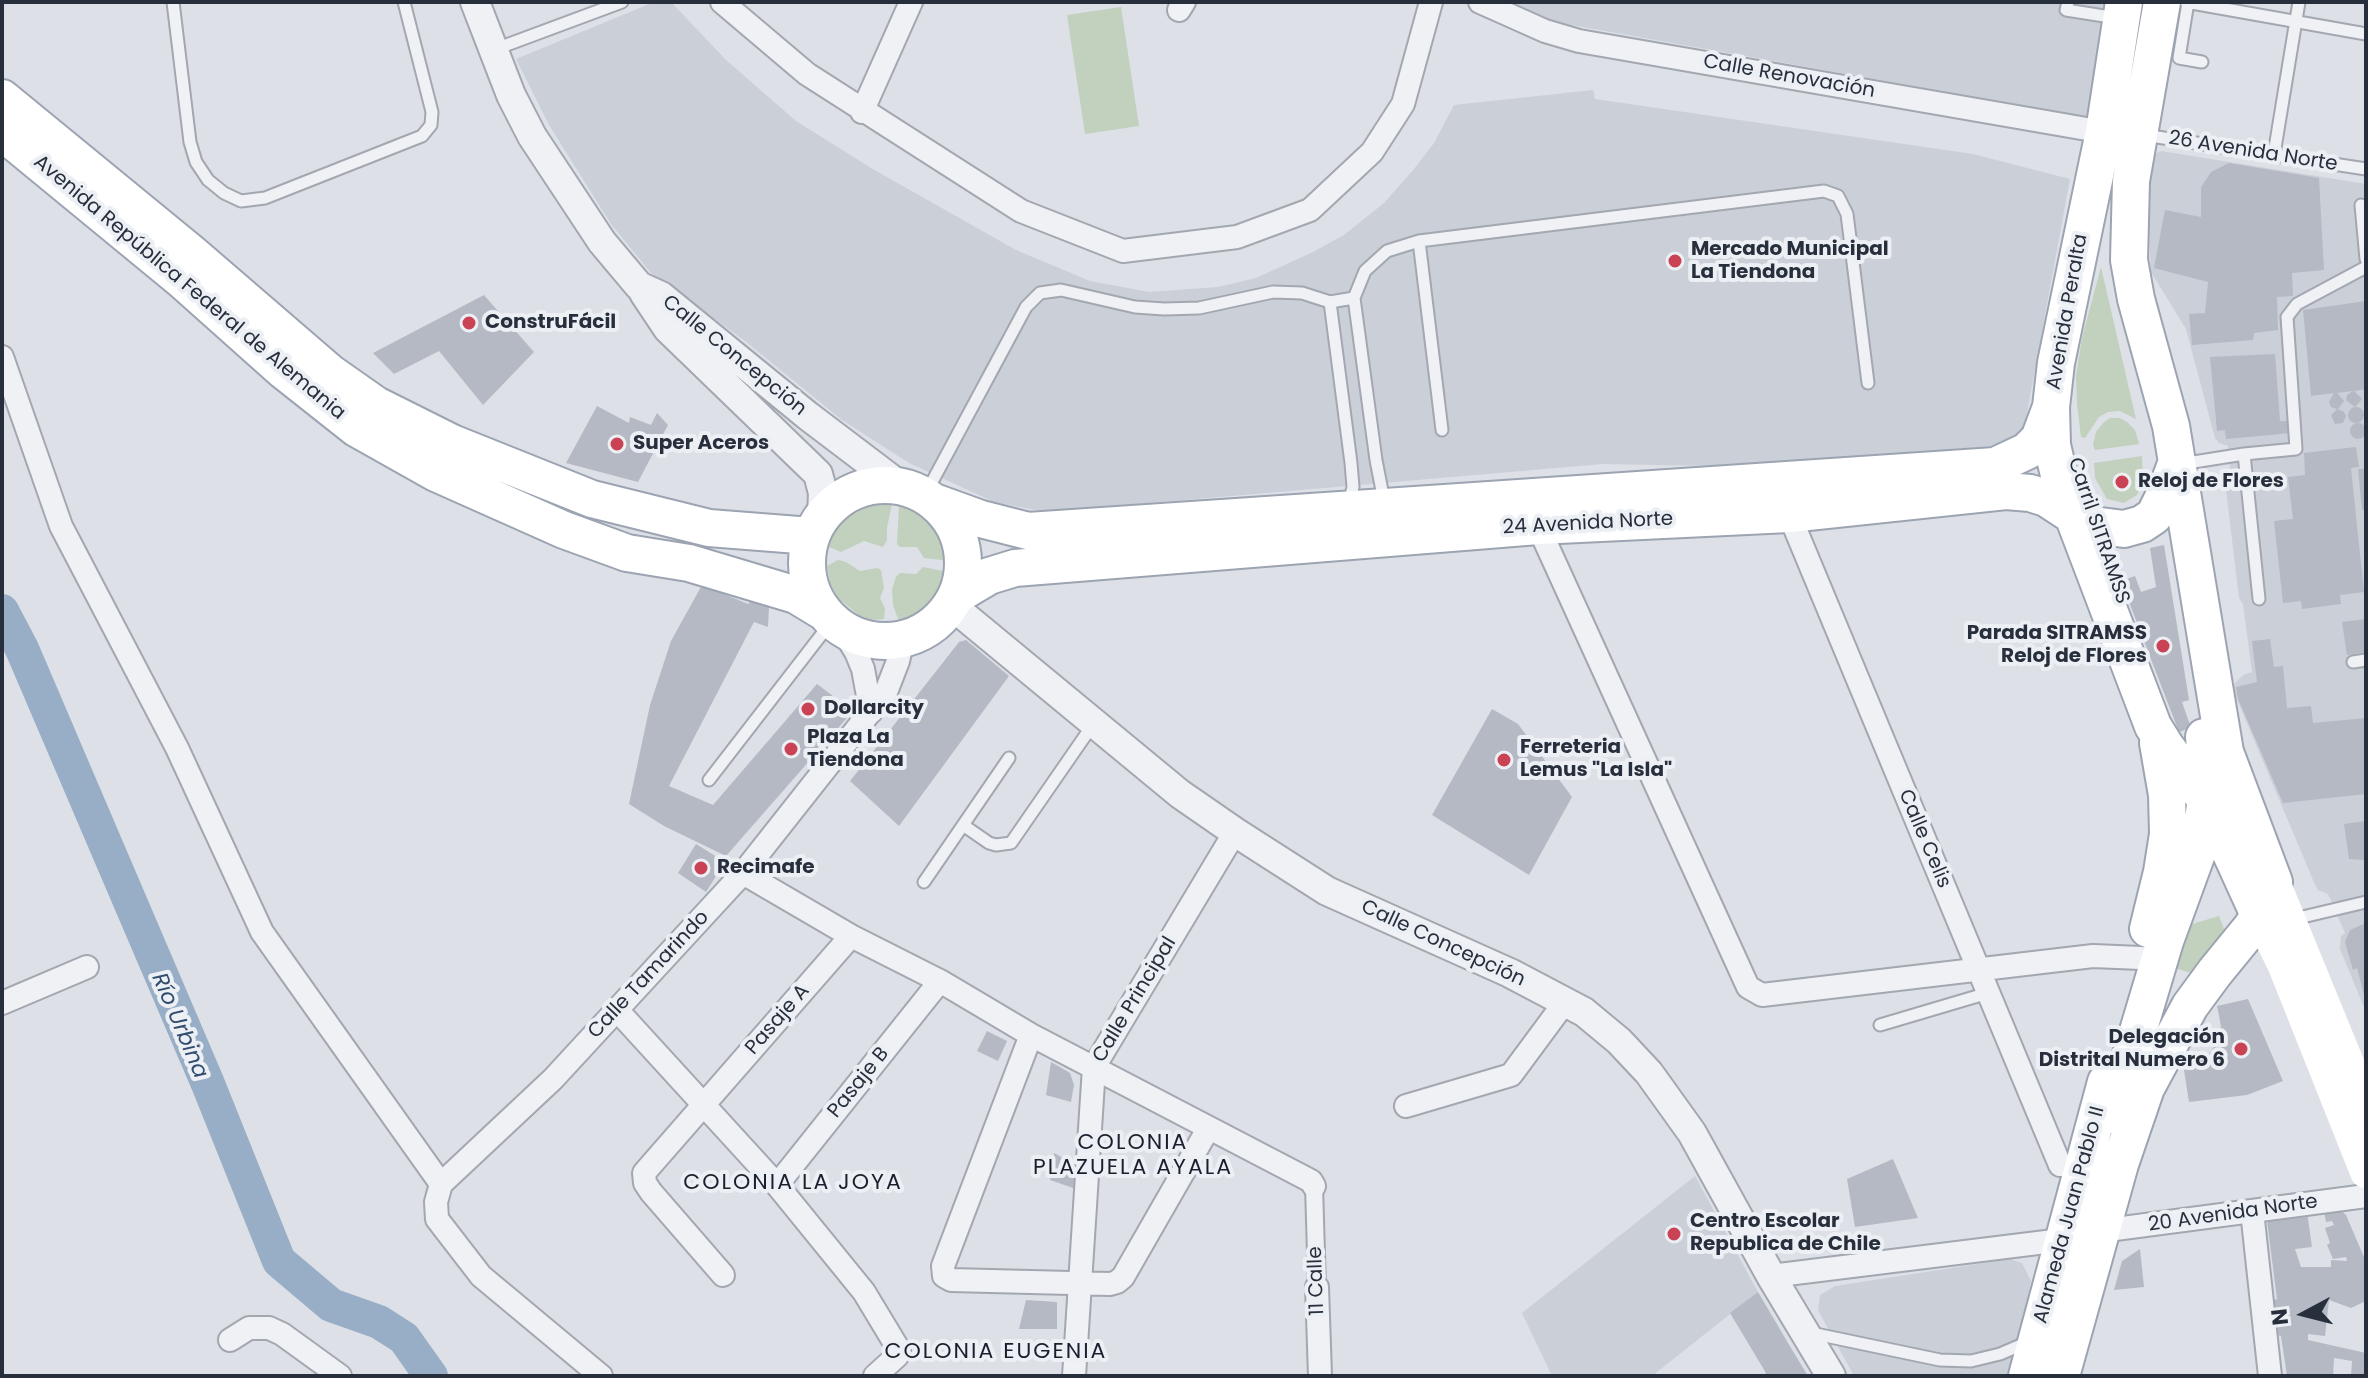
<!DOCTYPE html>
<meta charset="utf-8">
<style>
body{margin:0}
#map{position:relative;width:2368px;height:1378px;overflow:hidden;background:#dde0e6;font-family:Poppins,sans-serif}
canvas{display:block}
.frame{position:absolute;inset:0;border:4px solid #272e3c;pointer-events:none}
.north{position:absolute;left:2264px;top:1274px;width:80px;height:80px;-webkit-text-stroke:6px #eceff4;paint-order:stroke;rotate:263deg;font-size:22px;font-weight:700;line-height:32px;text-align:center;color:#272e3c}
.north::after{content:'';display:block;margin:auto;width:28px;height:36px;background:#272e3c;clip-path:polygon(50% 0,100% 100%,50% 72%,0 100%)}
</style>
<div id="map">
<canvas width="2368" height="1378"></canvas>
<div class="frame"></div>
<div class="north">N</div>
</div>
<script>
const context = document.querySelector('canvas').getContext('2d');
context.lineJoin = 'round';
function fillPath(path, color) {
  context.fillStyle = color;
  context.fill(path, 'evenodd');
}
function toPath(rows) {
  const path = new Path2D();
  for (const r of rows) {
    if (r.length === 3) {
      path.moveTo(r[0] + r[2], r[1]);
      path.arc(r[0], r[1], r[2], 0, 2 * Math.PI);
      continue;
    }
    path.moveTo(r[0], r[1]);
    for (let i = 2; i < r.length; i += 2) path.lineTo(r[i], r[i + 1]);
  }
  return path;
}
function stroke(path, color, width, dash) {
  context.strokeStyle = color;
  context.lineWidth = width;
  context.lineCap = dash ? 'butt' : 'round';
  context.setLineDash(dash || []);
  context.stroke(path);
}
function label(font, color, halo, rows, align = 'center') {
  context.font = font + ' Poppins,sans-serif';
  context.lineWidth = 8;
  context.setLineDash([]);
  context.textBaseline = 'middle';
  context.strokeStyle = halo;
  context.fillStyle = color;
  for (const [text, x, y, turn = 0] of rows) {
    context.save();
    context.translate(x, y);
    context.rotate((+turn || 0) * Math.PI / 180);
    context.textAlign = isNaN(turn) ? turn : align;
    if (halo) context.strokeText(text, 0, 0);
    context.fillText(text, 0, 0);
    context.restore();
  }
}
const built = toPath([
 [654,2,671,2,726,60,796,121,871,168,1016,250,1090,281,1149,292,1218,287,1256,278,1311,253,1344,235,1384,203,1414,169,1434,143,1454,105,1593,90,1595,99,1973,154,2070,179,2025,424,2021,433,2009,443,1991,446,1767,467,1603,464,1046,512,994,502,909,463,842,420,745,341,651,273,611,224,549,125,516,59],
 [1509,2,2110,2,2093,118,1549,21],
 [2161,151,2366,184,2366,1012,2340,949,2341,936,2345,933,2328,894,2318,890,2313,880,2233,690,2235,683,2243,675,2252,672,2243,604,2239,598,2224,473,2230,469,2228,446,2219,443,2215,438,2186,329,2151,272,2148,207,2154,154],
 [1695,1176,1758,1292,1652,1376,1552,1376,1522,1313],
 [2010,1259,2022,1263,2031,1281,2011,1376,1854,1376,1818,1310,1820,1295,1835,1286]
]);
const green = toPath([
 [1121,7,1139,126,1085,134,1067,15],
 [2101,267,2136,419,2120,411,2108,412,2099,417,2085,438,2081,437,2077,404,2076,376,2082,338],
 [2110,418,2120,418,2127,422,2135,430,2139,444,2095,450,2093,445,2096,432,2103,423],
 [2142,456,2143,480,2137,495,2124,503,2107,499,2095,478,2094,463],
 [882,499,890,499,892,504,887,528,887,540,883,547,864,541,841,552,829,547,834,528,845,514,861,504],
 [903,502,919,506,938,522,947,540,950,561,924,558,917,547,900,547,897,544,899,505],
 [838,560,846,562,860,571,877,568,881,570,884,588,880,598,885,609,884,619,873,620,860,616,838,598,830,583,827,566],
 [923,567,948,572,943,589,934,602,920,614,905,621,898,619,893,605,892,589,896,577,900,573,916,574],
 [2219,916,2224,929,2223,936,2194,974,2169,966,2182,927]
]);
const river = toPath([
 [2,611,22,649,208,1084,279,1261,331,1305,379,1322,404,1338,431,1376]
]);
const building = toPath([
 [2229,163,2319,178,2324,270,2292,273,2293,296,2277,297,2278,330,2254,333,2253,340,2192,345,2189,314,2205,313,2208,282,2154,268,2165,210,2201,217,2201,187,2211,172],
 [484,295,534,352,483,405,439,351,394,374,373,353],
 [2366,301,2366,389,2354,391,2362,399,2355,407,2346,400,2347,395,2353,391,2337,393,2344,401,2338,409,2344,412,2346,416,2343,423,2335,424,2331,415,2337,409,2331,407,2329,402,2334,393,2311,396,2303,310],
 [2275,354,2280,421,2291,421,2291,433,2226,439,2225,430,2217,431,2210,357],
 [597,406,629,423,630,417,651,425,657,413,668,425,638,482,566,463],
 [2356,415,8],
 [2358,431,8],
 [2356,447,2359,467,2351,468,2364,592,2340,595,2341,604,2302,609,2301,601,2283,603,2274,521,2293,519,2288,477,2305,475,2304,453],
 [2358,469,2366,469,2366,510,2362,510],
 [2164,545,2189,700,2182,702,2191,728,2179,732,2121,581,2135,576,2141,592,2156,587,2150,548],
 [702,585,748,604,752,600,769,607,768,627,754,622,669,786,713,805,817,684,853,711,726,856,664,826,629,804,650,705,671,641],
 [2366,619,2366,652,2347,655,2342,622],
 [2270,639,2274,667,2283,666,2287,708,2311,706,2313,723,2366,718,2366,794,2283,803,2238,699,2236,687,2257,682,2252,641],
 [966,640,1009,676,899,826,850,781,959,642],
 [1492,709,1518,724,1572,797,1529,875,1432,815],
 [2366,821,2366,860,2349,859,2344,824],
 [696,844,725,862,706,892,678,873],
 [2366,923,2366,999,2365,999,2357,968,2353,970,2345,942,2350,930],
 [2248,999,2283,1081,2247,1095,2189,1102,2184,1070,2207,1057,2215,1045,2221,1026,2217,1006],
 [987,1031,1007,1041,998,1061,977,1051],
 [1051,1062,1070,1073,1074,1085,1071,1102,1046,1095],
 [1054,1153,1080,1167,1079,1190,1050,1180],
 [1893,1159,1918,1218,1855,1227,1847,1179],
 [2340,1209,2346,1215,2366,1262,2366,1301,2351,1308,2329,1300,2325,1336,2308,1334,2308,1340,2366,1353,2366,1376,2351,1376,2352,1361,2334,1358,2333,1376,2287,1376,2281,1336,2277,1335,2274,1300,2277,1299,2267,1221,2270,1217,2307,1212,2312,1247,2295,1249,2301,1267,2331,1267,2331,1260,2347,1261,2346,1257,2333,1259,2327,1245,2330,1243,2325,1228,2334,1225,2332,1221,2326,1222,2324,1211],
 [2140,1249,2144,1287,2114,1290,2122,1261],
 [1758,1292,1791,1348,1808,1376,1763,1376,1766,1373,1730,1313],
 [1026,1300,1057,1302,1057,1329,1019,1329]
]);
const service = toPath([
 [173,2,190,142,196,162,208,180,224,193,241,201,265,198,422,136,431,125,432,112,404,2],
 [2068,2,2066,10,2117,18],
 [2186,2,2366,34],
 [2188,2,2179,58,2202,62],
 [493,50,622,2],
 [2144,135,2366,169],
 [2274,154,2299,2],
 [2361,205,2366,259],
 [1419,241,1442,430],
 [1354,298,1376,460,1384,501],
 [1330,302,1351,463,1353,487,1349,503],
 [2244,454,2296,449,2287,317,2297,304,2366,267],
 [2181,464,2244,454,2259,599],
 [925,495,1026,307,1040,293,1061,290,1135,307,1164,309,1199,308,1273,292,1302,293,1330,302,1354,298,1365,271,1387,251,1419,241,1824,191,1838,196,1847,214,1868,383],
 [2353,662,2366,660],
 [709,780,832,621],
 [963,825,989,843,996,845,1011,843,1094,723],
 [924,882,1009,758],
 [2294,919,2366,902],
 [1880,1025,1988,993],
 [1811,1333,1940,1360,1971,1361,2000,1354,2028,1342]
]);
const pedestrian = toPath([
 [1314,1186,1317,1287]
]);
const minor = toPath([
 [722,2,807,74,1021,211,1123,251,1237,237,1310,210,1372,152,1403,104,1431,2],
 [1480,2,1545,31,1579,41,2104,132],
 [1179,10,1184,2],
 [862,112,911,2],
 [2,357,61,526,177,748,262,932,441,1184,436,1202,437,1219,481,1276,601,1376],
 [1789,514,2060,1165],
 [1538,526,1748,987,1762,995,2093,956,2141,958],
 [841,628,856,652,863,669,871,712],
 [743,873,851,936,940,981,1031,1035,1311,1181,1314,1186],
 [2,1003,87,967],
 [617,1010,777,1185,864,1292,899,1350,897,1356,875,1376],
 [1031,1035,943,1266,944,1276,951,1280,1110,1284,1117,1282,1123,1277,1208,1129],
 [1406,1106,1511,1075,1565,1002],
 [441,1184,553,1079,743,873,886,692,898,661,903,639],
 [777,1185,940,981],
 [2252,1211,2270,1376],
 [2100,1231,2366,1196],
 [723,1275,651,1192,645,1183,644,1173,851,936],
 [1771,1276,2062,1240],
 [1317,1287,1320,1376],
 [230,1340,249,1328,269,1328,282,1334,340,1376],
 [1074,1376,1094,1067,1235,832]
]);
const tertiary = toPath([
 [475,2,511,95,532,136,602,242,639,286,661,296,808,416,899,485],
 [644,293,668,329,818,474,823,493,822,515],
 [951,605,1180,794,1235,832,1327,891,1510,973,1584,1012,1619,1041,1649,1073,1692,1133,1771,1276,1831,1376]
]);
const secondary = toPath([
 [2274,882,2366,1107],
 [2259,915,2284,966,2366,1172]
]);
const primary = toPath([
 [2124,2,2104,132,2056,363,2051,407,2052,445,2061,484,2153,726,2166,747,2207,801,2259,915],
 [2,98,191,253,329,372,376,405,452,443,592,499,709,528,811,536],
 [2,132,182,280,284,371,356,428,436,473,564,530,627,553,689,563,796,595,824,612],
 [885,563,78],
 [934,502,981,519,1028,531,1995,466,2027,451,2039,439,2051,407],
 [957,595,989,576,1015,568,1538,526,1789,514,2006,491,2030,493,2046,498,2075,517,2093,525,2124,529,2142,524,2154,516,2165,494,2176,464],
 [2148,929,2162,872,2168,834,2167,795,2158,743],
 [2113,1115,2165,941,2199,848,2209,778,2204,737],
 [2027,1376,2106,1082],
 [2061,1376,2120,1164,2146,1088,2190,1006,2215,972,2251,928,2266,904,2274,882,2225,752,2171,426,2136,299,2129,260,2131,181,2162,2]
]);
const markers = [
 [1675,261,8,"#ca4354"],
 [469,323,8,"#ca4354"],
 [617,444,8,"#ca4354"],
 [2122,482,8,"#ca4354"],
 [2163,646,8,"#ca4354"],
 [808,709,8,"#ca4354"],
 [791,749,8,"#ca4354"],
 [1504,760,8,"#ca4354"],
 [701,868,8,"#ca4354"],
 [2241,1049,8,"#ca4354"],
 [1674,1234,8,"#ca4354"]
];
const streetNames = [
 ["Calle Renovación",1789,77,10],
 ["26 Avenida Norte",2253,152,9],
 ["Avenida República Federal de Alemania",189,288,40],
 ["Avenida Peralta",2068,312,-80],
 ["Calle Concepción",734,356,39],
 ["24 Avenida Norte",1588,524,-3],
 ["Carril SITRAMSS",2098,531,71],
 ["Calle Celis",1924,839,67],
 ["Calle Concepción",1443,944,25],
 ["Calle Tamarindo",649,975,-47],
 ["Calle Principal",1135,1000,-59],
 ["Pasaje A",778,1020,-49],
 ["Pasaje B",859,1083,-51],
 ["20 Avenida Norte",2233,1214,-8],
 ["Alameda Juan Pablo II",2070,1215,-75],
 ["11 Calle",1317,1281,-92]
];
const poiNames = [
 ["Mercado Municipal",1691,250],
 ["La Tiendona",1691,273],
 ["ConstruFácil",485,323],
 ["Super Aceros",633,444],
 ["Reloj de Flores",2138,482],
 ["Parada SITRAMSS",2147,634,"right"],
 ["Reloj de Flores",2147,657,"right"],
 ["Dollarcity",824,709],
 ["Plaza La",807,738],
 ["Tiendona",807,761],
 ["Ferreteria",1520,748],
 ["Lemus \"La Isla\"",1520,771],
 ["Recimafe",717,868],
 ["Delegación",2225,1038,"right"],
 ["Distrital Numero 6",2225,1061,"right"],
 ["Centro Escolar",1690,1222],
 ["Republica de Chile",1690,1245]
];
const waterNames = [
 ["Río Urbina",179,1026,67]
];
const neighbourhoodNames = [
 ["COLONIA",1133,1143],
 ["PLAZUELA AYALA",1133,1168],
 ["COLONIA LA JOYA",793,1183],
 ["COLONIA EUGENIA",996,1352]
];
fillPath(built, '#cbcfd8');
fillPath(green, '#c2d0be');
stroke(river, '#98adc6', 34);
fillPath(building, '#b4b9c3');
stroke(service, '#a3a7b0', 15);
stroke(pedestrian, '#a3a7b0', 20);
stroke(minor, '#a3a7b0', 26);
stroke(tertiary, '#a3a7b0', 32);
stroke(primary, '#9ca4b2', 40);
stroke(service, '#eff1f5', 11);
stroke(pedestrian, '#eff1f5', 16);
stroke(minor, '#eff1f5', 22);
stroke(tertiary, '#eff1f5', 28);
stroke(secondary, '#fff', 32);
stroke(primary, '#fff', 36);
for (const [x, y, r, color] of markers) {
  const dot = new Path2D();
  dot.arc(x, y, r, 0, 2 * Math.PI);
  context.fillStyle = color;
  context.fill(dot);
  stroke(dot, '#eceff4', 3);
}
label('20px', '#272e3c', '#eceff4', streetNames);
label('bold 20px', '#272e3c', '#eceff4', poiNames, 'left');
label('italic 22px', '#324c6f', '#eceff4', waterNames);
context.letterSpacing = '2px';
label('22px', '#191f2d', '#eceff4', neighbourhoodNames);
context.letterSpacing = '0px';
</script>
